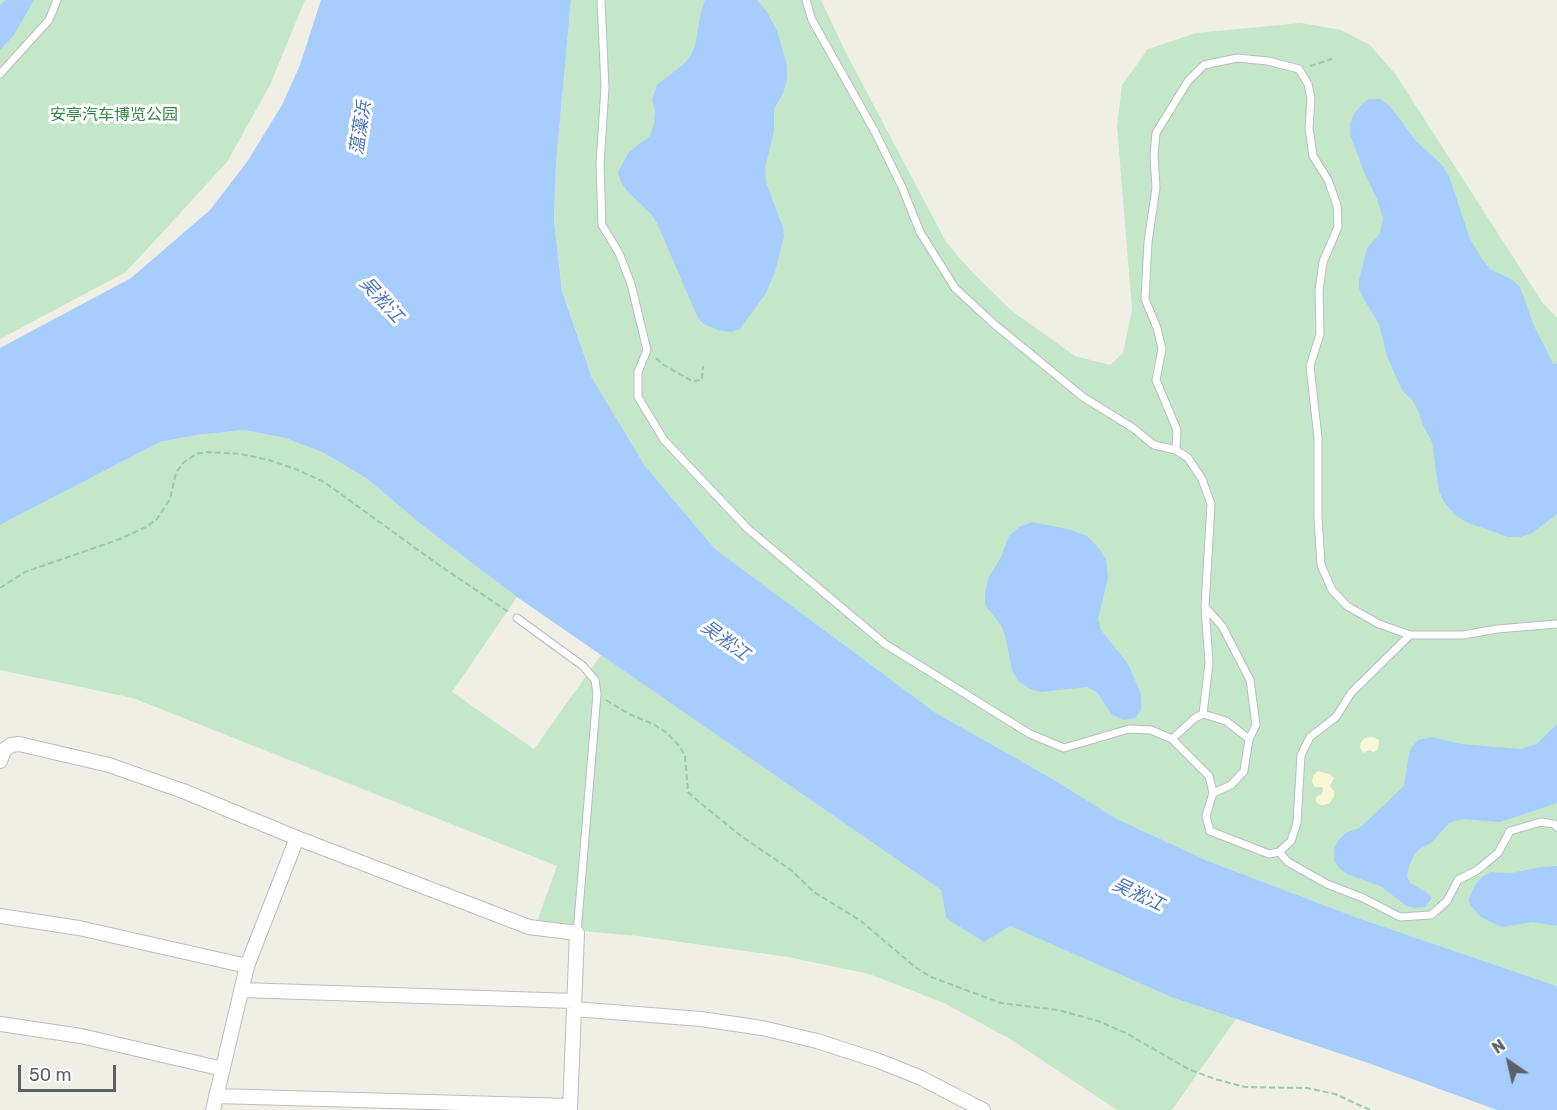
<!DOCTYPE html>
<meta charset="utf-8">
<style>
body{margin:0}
#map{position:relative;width:1557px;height:1110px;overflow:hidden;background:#f0efe6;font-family:Rubik,sans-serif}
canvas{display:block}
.north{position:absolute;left:1479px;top:1032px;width:60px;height:60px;-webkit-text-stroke:4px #fff;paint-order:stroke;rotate:326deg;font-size:16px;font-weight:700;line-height:24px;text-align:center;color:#5e6066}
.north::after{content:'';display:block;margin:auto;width:21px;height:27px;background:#5e6066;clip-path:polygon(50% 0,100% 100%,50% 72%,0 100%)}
.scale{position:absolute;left:18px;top:1065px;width:98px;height:27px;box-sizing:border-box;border:3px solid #5e6066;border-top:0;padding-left:8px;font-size:18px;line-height:21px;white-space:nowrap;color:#5e6066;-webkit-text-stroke:4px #fff;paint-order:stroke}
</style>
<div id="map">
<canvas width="1557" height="1110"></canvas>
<div class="north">N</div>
<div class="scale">50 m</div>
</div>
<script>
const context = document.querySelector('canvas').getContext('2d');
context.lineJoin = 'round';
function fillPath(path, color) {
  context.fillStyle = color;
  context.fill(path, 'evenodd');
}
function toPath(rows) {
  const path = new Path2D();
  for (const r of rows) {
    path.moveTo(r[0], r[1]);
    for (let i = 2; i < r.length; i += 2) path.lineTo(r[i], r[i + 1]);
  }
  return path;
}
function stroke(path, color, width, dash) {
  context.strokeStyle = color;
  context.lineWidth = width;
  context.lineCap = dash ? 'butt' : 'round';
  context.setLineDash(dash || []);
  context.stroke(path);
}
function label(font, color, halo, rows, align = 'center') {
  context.font = font + ' Rubik,"Noto Sans SC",sans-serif';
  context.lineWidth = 6;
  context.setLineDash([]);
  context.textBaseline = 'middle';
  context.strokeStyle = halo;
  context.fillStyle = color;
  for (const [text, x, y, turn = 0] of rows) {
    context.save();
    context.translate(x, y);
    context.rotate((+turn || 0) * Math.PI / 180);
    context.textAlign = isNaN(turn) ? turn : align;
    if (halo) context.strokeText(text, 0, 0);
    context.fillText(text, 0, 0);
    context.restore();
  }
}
const green = toPath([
 [0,0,305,0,270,85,227,162,126,272,0,339],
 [571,0,821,0,845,51,946,242,974,274,1012,311,1075,356,1110,365,1123,353,1132,310,1117,126,1122,85,1148,49,1196,33,1301,23,1341,30,1370,45,1396,75,1542,302,1557,318,1557,986,1358,918,1208,861,1117,819,1051,778,936,713,715,549,645,466,592,378,562,290,554,220,556,163],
 [244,430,285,438,324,453,366,478,423,526,517,597,452,692,534,749,601,655,941,890,946,918,1010,926,1171,997,1236,1019,1172,1110,1117,1110,1010,1039,944,1003,869,974,788,957,638,936,535,927,557,866,133,698,0,670,0,525,160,442,196,435]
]);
const sand = toPath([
 [1373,737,1379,740,1378,749,1374,752,1369,750,1363,753,1360,747,1361,742,1365,738],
 [1318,771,1329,774,1334,778,1330,786,1334,791,1334,796,1330,803,1325,805,1320,805,1316,802,1316,797,1322,794,1323,790,1322,787,1315,787,1312,782,1313,776]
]);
const water = toPath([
 [6,0,34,0,14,35,0,50,0,5],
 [321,0,571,0,556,163,554,220,562,291,592,378,645,466,715,549,936,713,1051,778,1117,819,1208,861,1358,918,1557,986,1557,1110,1497,1110,1371,1064,1171,997,1010,926,984,942,946,918,941,890,517,597,423,526,366,478,324,453,285,438,244,430,196,435,160,442,0,525,0,348,131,278,210,210,247,162,282,105,300,65],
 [705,0,757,0,767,12,777,31,787,65,787,80,783,93,774,109,774,130,765,169,766,182,783,228,784,237,775,272,766,293,740,329,731,332,718,330,704,324,698,318,657,223,651,214,627,191,621,182,618,172,629,152,650,136,654,124,655,110,652,100,657,85,685,63,691,55,695,46,701,12],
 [1369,99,1380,99,1389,105,1416,141,1442,165,1449,176,1470,239,1482,259,1490,269,1511,279,1520,287,1534,326,1553,363,1557,364,1557,514,1532,533,1520,537,1508,537,1466,522,1454,514,1444,502,1439,491,1432,442,1423,425,1418,410,1412,400,1402,390,1387,356,1379,324,1362,296,1359,288,1359,280,1367,248,1380,234,1383,218,1377,199,1364,172,1350,134,1350,123,1354,114,1361,105],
 [1032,522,1068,529,1087,536,1097,546,1106,559,1108,578,1098,619,1101,630,1128,664,1141,694,1141,710,1135,718,1124,720,1112,715,1097,692,1087,687,1041,692,1030,689,1018,681,1012,670,1005,635,1001,625,985,605,985,594,988,579,1001,557,1009,536,1019,527],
 [1557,724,1557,803,1500,822,1463,819,1449,823,1431,843,1421,848,1415,853,1409,866,1407,876,1410,883,1425,891,1432,898,1425,907,1415,908,1405,905,1382,887,1347,874,1339,868,1334,860,1334,850,1337,842,1345,833,1359,828,1365,823,1404,786,1409,754,1412,747,1418,740,1432,737,1461,744,1521,749,1537,744],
 [1557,866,1557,926,1532,922,1503,927,1497,925,1481,917,1470,905,1469,899,1474,887,1480,879,1490,872,1511,873,1541,867]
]);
const path = toPath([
 [1310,66,1332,59],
 [656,358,662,364,692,381,702,380,703,366],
 [0,588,25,572,120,539,146,527,157,519,170,499,176,473,183,463,196,454,208,452,241,454,269,460,298,470,324,482,439,565,510,613],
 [606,700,629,714,653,724,667,733,680,747,685,756,688,792,698,801,741,836,791,870,814,892,861,921,915,967,931,977,1001,1003,1058,1010,1098,1021,1126,1033,1188,1069,1215,1079,1245,1087,1307,1088,1335,1094,1370,1110]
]);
const service = toPath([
 [601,0,605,87,600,165,602,225,619,253,631,284,647,350,638,372,638,397,664,440,748,529,885,644,1030,734,1064,748,1129,729,1151,730,1172,739,1209,776,1213,793,1206,816,1210,831,1269,854,1279,852,1291,841,1297,823,1301,755,1310,737,1336,717,1351,693,1410,635],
 [806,0,812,20,875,132,902,187,920,232,955,288,994,324,1083,397,1133,428,1154,445,1176,450,1188,458,1202,479,1211,504,1205,607,1209,663,1203,714],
 [0,74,49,20,57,0],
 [1176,450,1177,430,1156,380,1162,349,1157,328,1145,299,1148,242,1156,188,1154,156,1156,133,1188,81,1204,65,1237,58,1268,61,1299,69,1308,84,1311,98,1309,128,1313,156,1328,180,1337,205,1338,227,1323,262,1319,291,1320,334,1310,366,1318,438,1318,518,1321,565,1332,590,1347,606,1379,624,1410,635,1463,635,1497,629,1557,624],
 [1205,607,1222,626,1250,680,1256,725,1249,739],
 [517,618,583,666,595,680,597,694,577,933],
 [1172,739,1195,718,1203,714,1226,721,1249,739,1244,771,1231,785,1213,793],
 [1279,852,1288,862,1327,884,1363,898,1400,917,1431,915,1447,901,1458,880,1476,871,1498,853,1510,831,1541,822,1554,824,1557,827]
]);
const minor = toPath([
 [0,761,4,750,11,745,19,744,109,765,183,791,297,838,529,927,577,933,570,1110],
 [0,916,79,928,247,966],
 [242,990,574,1001],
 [574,1009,701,1019,762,1028,817,1041,879,1061,919,1077,983,1110],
 [0,1024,81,1036,223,1069],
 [216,1096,570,1106],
 [213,1110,247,966,297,838]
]);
const parkNames = [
 ["安亭汽车博览公园",114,115]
];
const waterNames = [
 ["蕰藻浜",361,128,-81],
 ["吴淞江",381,300,48],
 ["吴淞江",725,641,36],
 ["吴淞江",1138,895,25]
];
fillPath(green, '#c3e7c8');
fillPath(sand, '#faf7d6');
fillPath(water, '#a7ccfe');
stroke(service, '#bbbcc1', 9);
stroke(minor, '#bbbcc1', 16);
stroke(path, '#9cc8ae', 2, [6, 3]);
stroke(service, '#fff', 7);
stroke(minor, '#fff', 14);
label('16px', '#368544', '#fff', parkNames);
label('italic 18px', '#4973c3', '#fff', waterNames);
</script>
